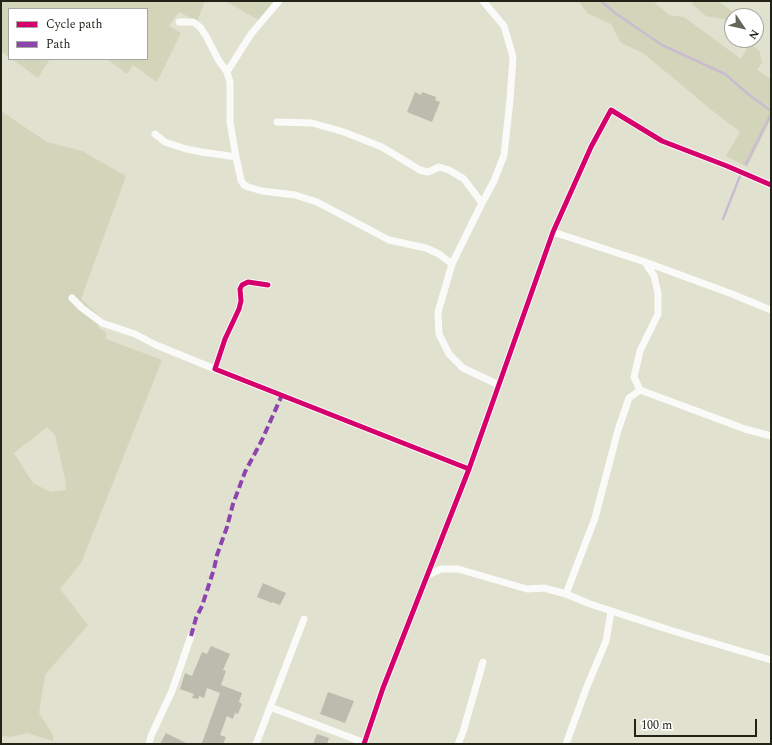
<!DOCTYPE html>
<style>
body{margin:0}
#map{position:relative;width:772px;height:745px;overflow:hidden;background:#e0e1cf;font-family:Spectral,serif}
canvas{display:block}
.frame{position:absolute;inset:0;border:2px solid #212316;pointer-events:none}
.legend{position:absolute;left:8px;top:8px;width:140px;height:52px;box-sizing:border-box;background:#fff;border:1px solid #a6a7a2;margin:0;padding:5px 7px;list-style:none;font-size:12px;color:#212316}
.legend li{display:flex;align-items:center;gap:8px;height:20px}
.legend b{width:20px;border:1px solid #a6a7a2}
.north{position:absolute;left:724px;top:8px;width:40px;height:40px;box-sizing:border-box;background:#fff;border:1px solid #a6a7a2;border-radius:50%;rotate:124deg;font-size:11px;font-weight:700;line-height:16px;text-align:center;color:#212316}
.north::after{content:'';display:block;margin:auto;width:14px;height:18px;background:#646657;clip-path:polygon(50% 0,100% 100%,50% 72%,0 100%)}
.scale{position:absolute;left:634px;top:719px;width:123px;height:18px;box-sizing:border-box;border:2px solid #212316;border-top:0;padding-left:5px;font-size:12px;line-height:14px;white-space:nowrap;color:#212316;-webkit-text-stroke:3px #fff;paint-order:stroke}
</style>
<div id="map">
<canvas width="772" height="745"></canvas>
<div class="frame"></div>
<ul class="legend">
<li><b style="height:5px;background:#d6006c"></b>Cycle path</li>
<li><b style="height:5px;background:#8e44ad"></b>Path</li>
</ul>
<div class="north">N</div>
<div class="scale">100 m</div>
</div>
<script>
const context = document.querySelector('canvas').getContext('2d');
context.lineJoin = 'round';
function fillPath(path, color) {
  context.fillStyle = color;
  context.fill(path, 'evenodd');
}
function toPath(rows) {
  const path = new Path2D();
  for (const r of rows) {
    path.moveTo(r[0], r[1]);
    for (let i = 2; i < r.length; i += 2) path.lineTo(r[i], r[i + 1]);
  }
  return path;
}
function stroke(path, color, width, dash) {
  context.strokeStyle = color;
  context.lineWidth = width;
  context.lineCap = dash ? 'butt' : 'round';
  context.setLineDash(dash || []);
  context.stroke(path);
}
const green = toPath([
 [1,1,205,1,197,21,179,12,169,26,181,33,157,82,133,65,127,74,107,59,147,59,147,9,9,9,9,57,2,52,1,52],
 [225,1,274,1,259,20],
 [579,1,653,1,669,15,684,17,741,59,747,48,746,40,753,40,750,44,759,50,762,63,757,70,771,79,771,119,747,167,726,156,740,132,709,108,643,53,621,43,611,24,587,13],
 [694,1,718,1,738,16,732,16,732,23,727,20,706,16,692,4],
 [12,59,50,59,38,78],
 [1,111,47,142,82,151,126,176,81,299,99,316,99,328,106,332,106,339,162,360,81,563,60,589,88,625,45,675,39,713,53,735,53,741,27,733,11,737,1,736],
 [47,427,55,435,65,478,66,490,51,492,33,483,14,453]
]);
const stream = toPath([
 [601,1,615,13,662,45,725,74,748,94,771,111],
 [746,164,771,114],
 [723,219,740,176]
]);
const building = toPath([
 [415,92,421,95,422,92,436,97,435,100,440,102,432,122,407,112],
 [263,583,286,593,280,605,272,602,272,603,257,597],
 [211,646,230,654,223,670,226,671,221,685,242,693,239,702,242,704,238,714,235,713,233,719,227,716,220,735,226,737,223,744,206,744,202,743,220,693,207,688,204,698,199,696,198,699,192,698,194,694,180,689,185,673,192,676,202,652,207,654],
 [328,692,354,701,345,723,320,714],
 [166,733,188,744,160,744],
 [317,734,329,738,327,744,313,744]
]);
const minor = toPath([
 [483,1,504,26,513,57,510,100,504,155,494,181,482,203,452,264,438,312,439,334,449,354,463,368,499,385],
 [179,22,193,22,200,27,206,36,219,61,227,72,230,82,230,122,236,157],
 [227,72,251,34,279,1],
 [277,122,312,123,344,132,382,147,420,170,428,172,439,167,449,170,464,179,482,203],
 [155,134,165,142,186,149,202,152,236,157,241,180,244,185,248,187,262,191,295,195,317,202,389,240,426,248,439,254,452,264],
 [553,232,645,262,732,294,771,310],
 [645,262,654,276,658,293,658,314,640,351,634,377,640,390,745,429,771,436],
 [268,285,248,282,242,285,240,289,241,301,239,309,225,339,215,369,469,469],
 [72,298,82,308,102,323,135,334,156,345,215,369],
 [428,575,441,569,458,569,527,589,544,588,566,594,590,604,673,631,771,660],
 [566,594,595,518,618,430,629,398,640,390],
 [270,707,365,743],
 [149,744,151,736,172,691,191,636],
 [256,744,304,619],
 [364,744,383,688,469,469,553,232,591,147,611,110,662,141,727,166,771,185],
 [458,744,463,732,483,662],
 [566,744,586,689,606,641,611,612]
]);
const quiet = toPath([
 [191,636,196,618,202,606,214,569,217,555,227,527,233,504,245,472,262,440,282,395]
]);
const cycleway = toPath([
 [268,285,248,282,242,285,240,289,241,301,239,309,225,339,215,369,469,469],
 [364,744,383,688,469,469,553,232,591,147,611,110,662,141,727,166,771,185]
]);
fillPath(green, '#d3d5bb');
stroke(stream, '#cabcd0', 2.5);
fillPath(building, '#bbbcae');
stroke(minor, '#fafaf8', 7);
stroke(quiet, '#8e44ad', 4, [8, 4]);
stroke(cycleway, '#d6006c', 5);
</script>
